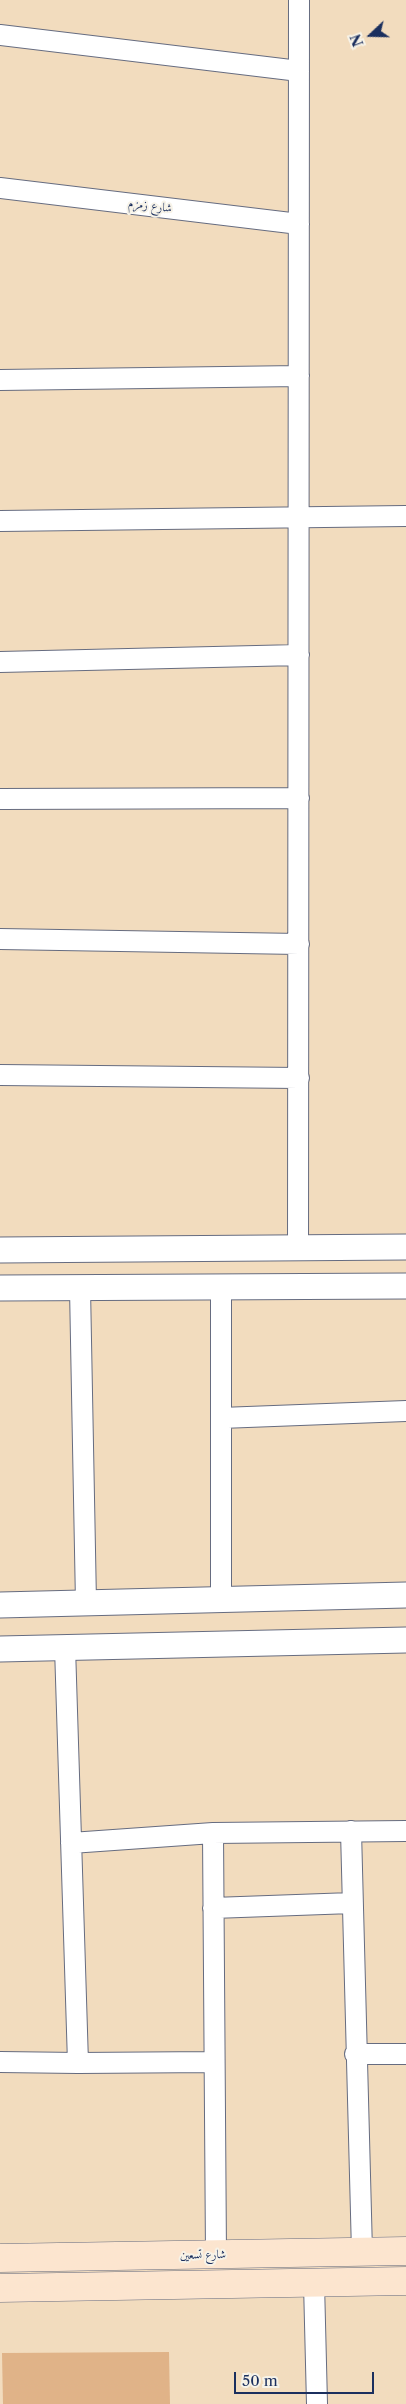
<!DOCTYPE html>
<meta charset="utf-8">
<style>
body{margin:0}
#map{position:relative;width:406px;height:2404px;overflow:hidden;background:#f2dcbe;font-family:"Libre Caslon Text",serif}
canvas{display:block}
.north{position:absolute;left:346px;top:10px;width:50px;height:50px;-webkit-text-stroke:4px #f7f3e8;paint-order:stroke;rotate:249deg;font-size:14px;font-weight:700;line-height:20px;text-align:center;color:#1b2f5e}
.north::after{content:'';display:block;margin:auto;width:18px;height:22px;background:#1b2f5e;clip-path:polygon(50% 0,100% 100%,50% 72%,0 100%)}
.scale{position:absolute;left:234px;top:2372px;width:140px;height:22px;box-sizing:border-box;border:2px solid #1b2f5e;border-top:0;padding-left:6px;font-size:15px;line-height:18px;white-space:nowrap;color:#1b2f5e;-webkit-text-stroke:4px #f7f3e8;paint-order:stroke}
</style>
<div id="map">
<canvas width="406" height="2404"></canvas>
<div class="north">N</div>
<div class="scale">50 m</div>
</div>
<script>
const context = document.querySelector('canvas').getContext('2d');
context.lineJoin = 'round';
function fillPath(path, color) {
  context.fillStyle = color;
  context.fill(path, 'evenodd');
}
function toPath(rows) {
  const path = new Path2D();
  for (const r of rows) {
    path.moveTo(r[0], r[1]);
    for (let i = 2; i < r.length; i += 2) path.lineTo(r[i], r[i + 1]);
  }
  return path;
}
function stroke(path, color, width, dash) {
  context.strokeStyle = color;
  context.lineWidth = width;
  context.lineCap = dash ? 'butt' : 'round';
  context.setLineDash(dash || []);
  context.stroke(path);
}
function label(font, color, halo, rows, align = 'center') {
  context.font = font + ' "Libre Caslon Text",Amiri,serif';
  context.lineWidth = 4;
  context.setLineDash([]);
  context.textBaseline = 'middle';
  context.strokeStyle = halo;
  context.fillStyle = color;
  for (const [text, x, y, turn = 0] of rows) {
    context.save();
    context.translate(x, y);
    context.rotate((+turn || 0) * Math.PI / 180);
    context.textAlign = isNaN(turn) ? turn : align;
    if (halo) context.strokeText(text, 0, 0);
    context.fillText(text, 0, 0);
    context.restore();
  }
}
const building = toPath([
 [169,2352,170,2404,3,2404,2,2353]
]);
const minor = toPath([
 [0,35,299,71],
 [0,188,299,224],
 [0,380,299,376],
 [0,521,406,516],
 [0,662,299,655],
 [0,799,299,798],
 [0,939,299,944],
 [0,1075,299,1078],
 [298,1248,299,0],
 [80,1288,86,1603],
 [221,1418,406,1411],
 [221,1599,221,1287],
 [65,1647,78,2063,213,2062],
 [351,1831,362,2252],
 [213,1833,216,2255],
 [71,1843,213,1833,406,1831],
 [213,1908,352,1903],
 [355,2054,406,2054],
 [0,2062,78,2063],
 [314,2283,317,2404]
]);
const tertiary = toPath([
 [0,1250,406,1247],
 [0,1288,406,1286],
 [0,1605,406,1595],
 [0,1649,406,1640]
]);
const secondary = toPath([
 [0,2258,406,2251],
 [0,2288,406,2281]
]);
const streetNames = [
 ["شارع زمزم",150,206,7],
 ["شارع تسعين",203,2255,-1]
];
fillPath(building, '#e0b388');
stroke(minor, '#666c80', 22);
stroke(tertiary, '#666c80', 27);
stroke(secondary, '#666c80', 29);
stroke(minor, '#fff', 20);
stroke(tertiary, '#fff', 25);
stroke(secondary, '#fce5cf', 28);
label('12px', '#1b2f5e', '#f7f3e8', streetNames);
</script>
